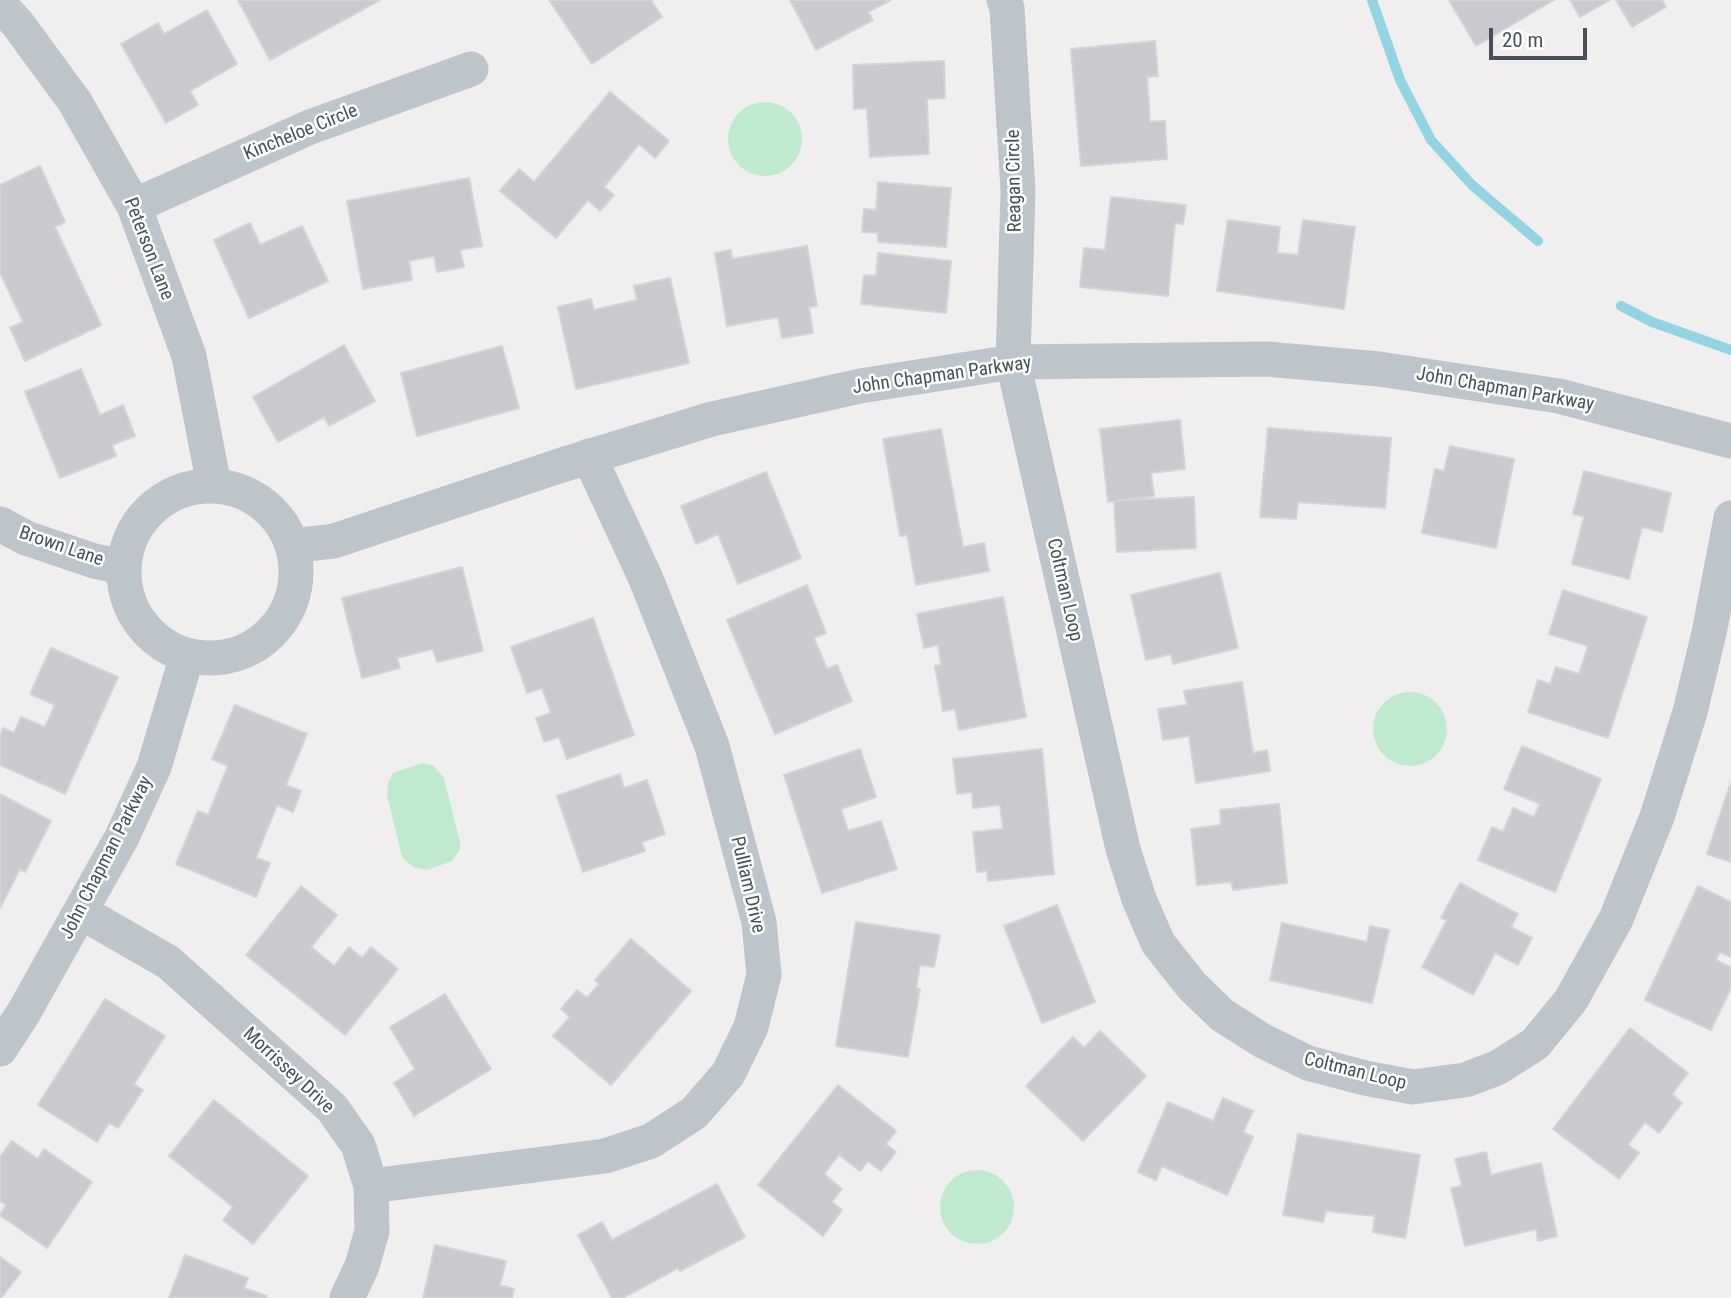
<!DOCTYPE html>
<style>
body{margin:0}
#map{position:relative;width:1731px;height:1298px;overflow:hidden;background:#f0eeee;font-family:"Roboto Condensed",sans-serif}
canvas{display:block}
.scale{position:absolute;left:1489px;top:28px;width:98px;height:32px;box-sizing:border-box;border:4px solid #485159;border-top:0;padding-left:9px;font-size:21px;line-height:24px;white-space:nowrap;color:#485159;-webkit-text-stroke:5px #fff;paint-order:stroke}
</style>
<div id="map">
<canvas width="1731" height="1298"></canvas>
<div class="scale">20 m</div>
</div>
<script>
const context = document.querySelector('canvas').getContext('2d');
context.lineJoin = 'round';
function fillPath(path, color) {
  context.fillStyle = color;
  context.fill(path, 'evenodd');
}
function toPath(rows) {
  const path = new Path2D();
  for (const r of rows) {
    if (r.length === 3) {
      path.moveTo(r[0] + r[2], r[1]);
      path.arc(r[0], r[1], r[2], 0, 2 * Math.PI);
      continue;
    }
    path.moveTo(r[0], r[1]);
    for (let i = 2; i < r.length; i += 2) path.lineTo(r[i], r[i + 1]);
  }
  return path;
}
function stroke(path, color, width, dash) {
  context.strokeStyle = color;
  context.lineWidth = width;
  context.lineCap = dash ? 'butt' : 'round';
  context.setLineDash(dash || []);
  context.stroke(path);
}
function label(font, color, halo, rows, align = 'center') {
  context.font = font + ' "Roboto Condensed",sans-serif';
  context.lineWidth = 5;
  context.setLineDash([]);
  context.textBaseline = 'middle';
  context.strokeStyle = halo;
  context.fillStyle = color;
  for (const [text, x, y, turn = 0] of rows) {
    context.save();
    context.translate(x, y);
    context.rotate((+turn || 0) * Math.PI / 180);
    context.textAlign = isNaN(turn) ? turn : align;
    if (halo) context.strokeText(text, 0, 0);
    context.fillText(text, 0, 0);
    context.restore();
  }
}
const green = toPath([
 [765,139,37],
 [1410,729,37],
 [422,763,434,766,444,778,460,842,460,850,452,861,427,870,413,867,402,857,387,795,388,784,393,773],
 [977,1207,37]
]);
const stream = toPath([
 [1372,0,1400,80,1431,140,1472,185,1538,241],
 [1621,306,1652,322,1731,350]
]);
const building = toPath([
 [238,0,380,0,270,60,238,0],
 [549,0,651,0,662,17,592,64,549,0],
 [790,0,891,0,868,12,873,20,816,50,790,0],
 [1449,0,1554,0,1476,46,1449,0],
 [1570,0,1610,0,1580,17,1570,0],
 [1616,0,1662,0,1666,7,1632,27,1616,0],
 [207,10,237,64,190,91,198,105,166,123,121,44,158,23,164,34,207,10],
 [1155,41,1158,76,1147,77,1150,122,1165,121,1167,159,1081,166,1071,49,1155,41],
 [944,61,945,98,927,99,929,154,870,157,867,108,854,109,853,65,944,61],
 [610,92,669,141,655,158,639,144,604,187,614,195,600,211,588,200,556,238,500,191,519,169,534,182,610,92],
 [40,166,65,222,55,227,101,325,25,361,10,328,23,322,0,272,0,185,40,166],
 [469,178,482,246,460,250,464,267,437,272,434,256,409,261,412,280,363,289,347,201,469,178],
 [878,182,951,188,946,247,878,242,878,233,862,232,864,209,876,210,878,182],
 [1111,197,1186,205,1183,224,1175,223,1168,296,1080,287,1084,248,1105,250,1111,197],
 [1228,220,1280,227,1277,253,1298,255,1303,220,1355,227,1344,309,1217,291,1228,220],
 [250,223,260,245,302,226,328,281,249,318,214,240,250,223],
 [807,246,817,306,809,307,813,333,782,338,778,317,727,326,715,253,731,250,732,259,807,246],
 [878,253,951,261,946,313,861,304,864,275,876,276,878,253],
 [670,278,689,363,576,389,558,307,591,299,594,310,637,300,634,286,670,278],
 [344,345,375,401,329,426,324,417,278,442,253,397,344,345],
 [502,346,519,408,417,436,401,373,502,346],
 [81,369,100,415,123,405,135,436,112,445,116,456,60,478,25,392,81,369],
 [1180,420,1185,469,1151,473,1154,496,1108,502,1100,429,1180,420],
 [1268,428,1391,438,1385,508,1298,502,1296,519,1260,517,1268,428],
 [941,429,963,547,984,543,989,571,916,585,907,535,900,536,883,439,941,429],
 [1450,446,1514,459,1496,548,1422,533,1435,469,1444,471,1450,446],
 [1584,471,1671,493,1662,532,1642,527,1629,579,1572,564,1584,517,1573,514,1584,471],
 [766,472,801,558,738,584,718,534,696,544,681,506,766,472],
 [1194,497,1196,548,1117,552,1114,501,1194,497],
 [462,567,483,651,437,662,433,649,397,658,400,668,362,678,342,598,462,567],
 [1220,573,1238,648,1173,664,1171,654,1146,660,1131,595,1220,573],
 [807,585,826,633,814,638,827,669,837,665,852,701,775,734,727,620,807,585],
 [1563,590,1647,617,1608,738,1528,712,1538,680,1550,684,1556,667,1579,674,1588,646,1549,634,1563,590],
 [1003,597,1026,717,959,730,955,709,943,711,935,666,941,665,938,645,924,648,917,614,1003,597],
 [593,618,634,735,567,759,559,737,544,742,536,718,551,713,542,688,527,693,511,647,593,618],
 [51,648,118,677,65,794,0,765,0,736,3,728,14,733,21,717,45,727,55,705,30,694,51,648],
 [1242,682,1253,753,1267,750,1270,771,1196,783,1189,736,1163,740,1158,709,1187,705,1184,691,1242,682],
 [235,705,307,734,286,785,301,791,293,812,277,805,256,858,270,863,256,897,176,864,198,811,208,815,228,766,212,759,235,705],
 [1522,746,1601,779,1555,892,1478,860,1492,827,1503,832,1513,808,1534,817,1540,804,1504,789,1522,746],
 [860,749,876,797,841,809,848,831,881,821,897,869,822,893,784,775,860,749],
 [1042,749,1054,874,988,881,987,871,977,872,973,832,1003,829,1000,805,973,808,972,792,957,794,953,759,1042,749],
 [620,774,624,788,647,780,665,834,642,842,645,851,583,872,557,796,620,774],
 [1731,782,1731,862,1707,854,1731,782],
 [0,794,51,821,25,872,20,869,0,908,0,794],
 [1279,804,1287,883,1233,890,1231,882,1197,885,1191,829,1221,825,1220,810,1279,804],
 [1460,883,1518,914,1511,927,1532,938,1518,965,1495,953,1473,995,1422,967,1447,920,1441,918,1460,883],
 [301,886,337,915,311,947,334,966,349,947,362,958,371,947,398,969,345,1035,246,955,301,886],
 [1698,886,1731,902,1731,957,1720,952,1716,960,1731,967,1731,988,1711,1030,1645,1000,1698,886],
 [1057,905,1095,1002,1042,1023,1004,926,1057,905],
 [856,922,940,935,934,967,920,965,916,988,920,989,908,1057,836,1046,856,922],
 [1282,923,1367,942,1370,926,1389,930,1372,1003,1270,980,1282,923],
 [631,939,691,991,611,1085,553,1036,570,1017,561,1009,577,990,587,998,599,984,595,980,631,939],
 [445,994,491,1069,414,1116,394,1083,415,1069,390,1027,445,994],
 [105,999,165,1036,134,1084,143,1090,118,1128,109,1123,97,1142,38,1105,105,999],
 [1630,1028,1688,1073,1672,1094,1682,1103,1659,1133,1645,1122,1628,1145,1639,1153,1619,1179,1553,1129,1630,1028],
 [1100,1031,1146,1076,1083,1141,1026,1086,1073,1037,1084,1048,1100,1031],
 [838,1085,896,1131,886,1144,896,1152,881,1171,868,1161,860,1171,839,1155,824,1174,842,1189,832,1202,842,1210,823,1236,758,1185,838,1085],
 [1223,1098,1253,1111,1243,1132,1253,1137,1227,1195,1162,1166,1156,1180,1138,1172,1168,1102,1213,1121,1223,1098],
 [214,1100,308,1176,253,1244,223,1220,233,1207,169,1156,214,1100],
 [1298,1134,1420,1155,1405,1238,1373,1232,1375,1216,1326,1211,1323,1222,1283,1215,1298,1134],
 [12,1141,38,1159,44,1149,92,1182,47,1248,0,1215,6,1205,0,1201,0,1157,12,1141],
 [1486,1152,1491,1175,1541,1163,1557,1236,1538,1241,1536,1229,1465,1246,1451,1188,1462,1186,1455,1159,1486,1152],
 [717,1184,745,1237,680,1271,678,1268,623,1298,612,1298,578,1235,602,1222,612,1240,717,1184],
 [435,1245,506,1261,500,1285,514,1289,512,1298,423,1298,435,1245],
 [185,1255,248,1278,244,1288,267,1296,266,1298,169,1298,185,1255],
 [0,1257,21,1272,1,1298,0,1298,0,1257]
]);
const street = toPath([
 [1004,0,1007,8,1018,191,1013,362,1123,849,1139,899,1158,943,1192,986,1222,1015,1263,1041,1308,1063,1365,1078,1413,1087,1465,1080,1497,1068,1535,1044,1571,1000,1616,919,1657,817,1690,712,1709,633,1731,518],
 [0,5,17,23,75,102,134,206,189,356,214,485],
 [134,206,310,127,471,69],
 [210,572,86],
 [0,524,26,538,94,561,123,567],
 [293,546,334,541,562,465,712,419,860,386,1013,362,1267,359,1379,369,1559,396,1731,441],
 [81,912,168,962,332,1108,358,1145,371,1186,372,1231,362,1266,347,1298],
 [0,1049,24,1012,122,837,154,767,187,656],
 [371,1186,605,1156,651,1141,694,1113,728,1074,751,1027,764,975,759,922,712,746,646,579,589,456]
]);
const streetNames = [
 ["Kincheloe Circle",301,133,-22],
 ["Reagan Circle",1015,181,-91],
 ["Peterson Lane",148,249,69],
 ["John Chapman Parkway",942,376,-8],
 ["John Chapman Parkway",1505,390,10],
 ["Brown Lane",61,547,19],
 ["Coltman Loop",1064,590,77],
 ["John Chapman Parkway",107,858,-63],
 ["Pulliam Drive",747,885,77],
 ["Morrissey Drive",288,1071,43],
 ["Coltman Loop",1355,1072,14]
];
fillPath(green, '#c0eace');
stroke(stream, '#92d4e2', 10);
fillPath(building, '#c9cad0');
stroke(building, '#d2d4d8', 2);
stroke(street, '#bdc5cb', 35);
label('19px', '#485159', '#fff', streetNames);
</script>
